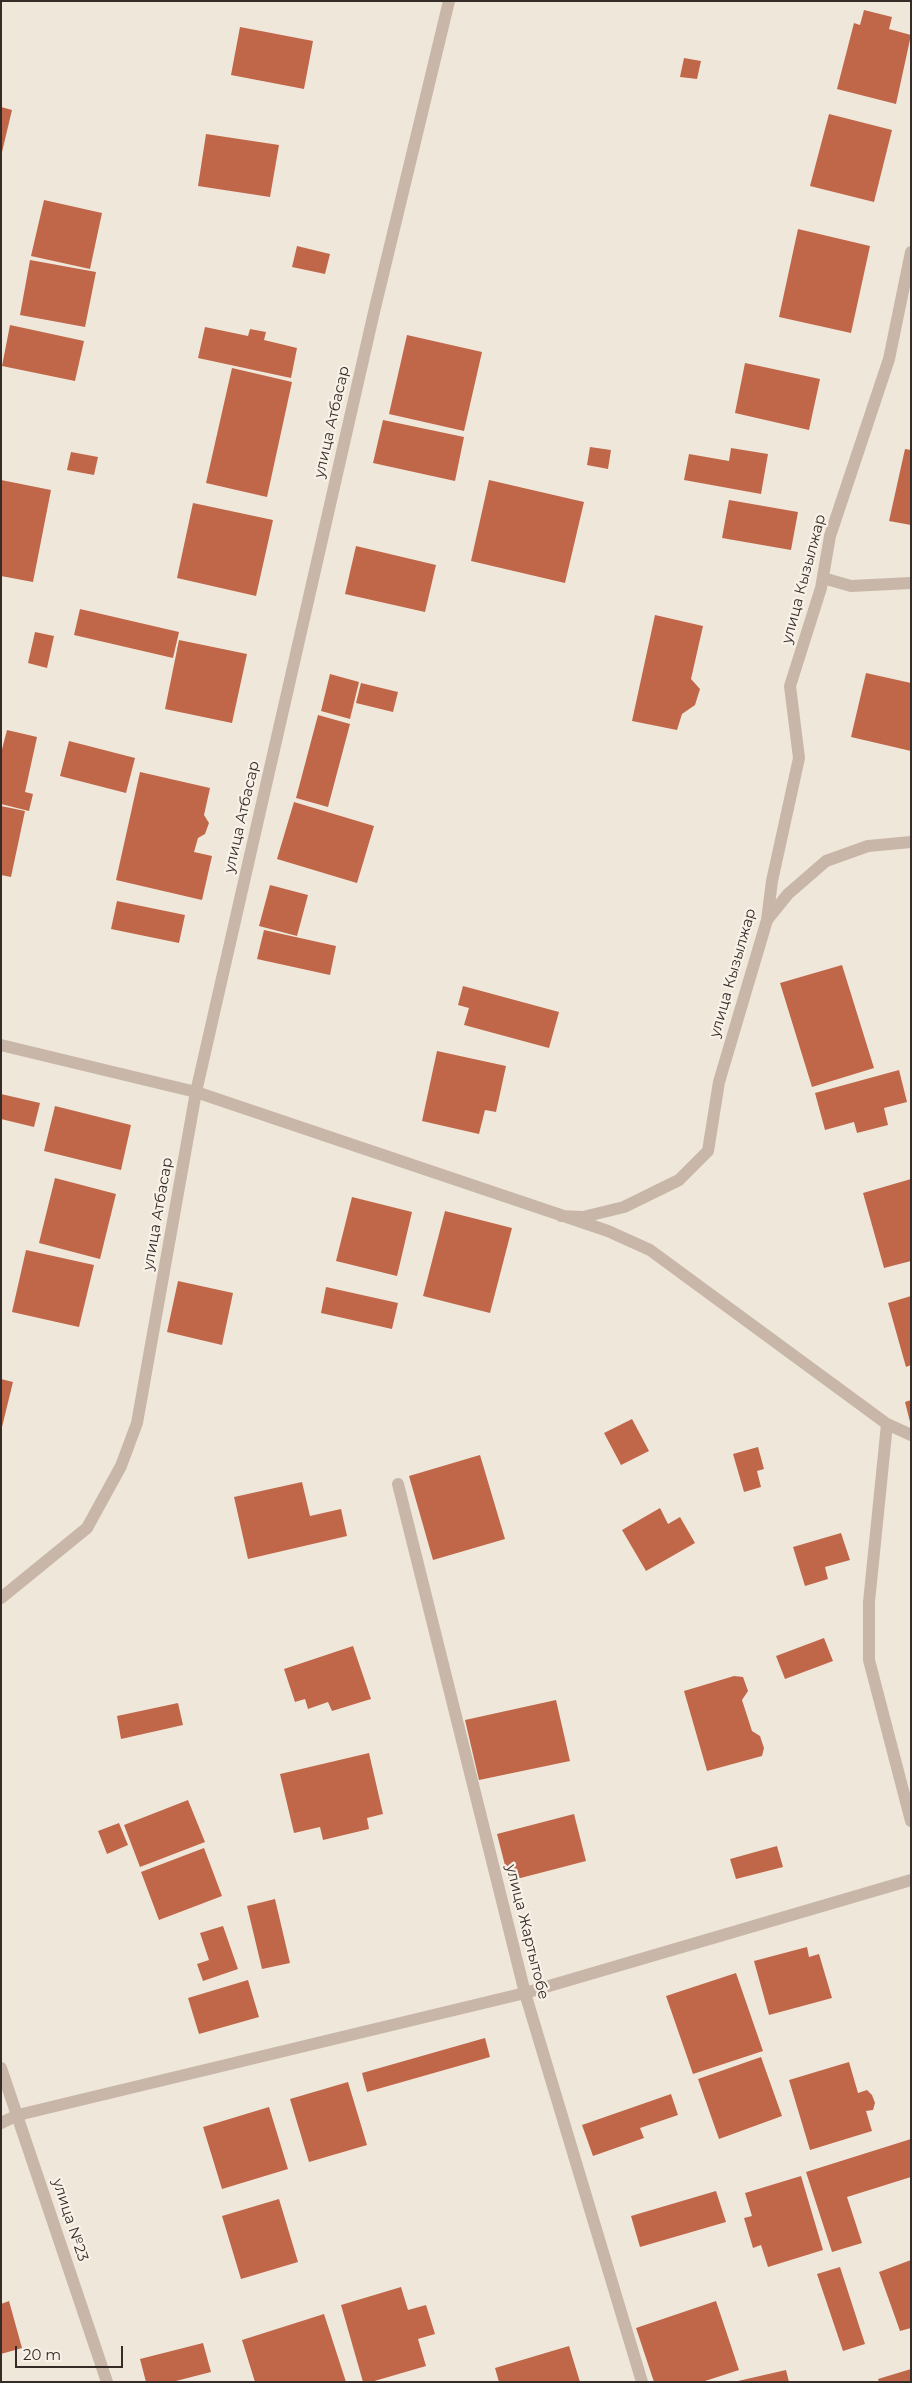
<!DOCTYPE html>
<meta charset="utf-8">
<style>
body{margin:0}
#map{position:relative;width:912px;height:2383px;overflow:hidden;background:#f0e7db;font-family:Montserrat,sans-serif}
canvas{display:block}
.frame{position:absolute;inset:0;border:2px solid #352c28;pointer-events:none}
.scale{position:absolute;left:15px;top:2346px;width:108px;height:22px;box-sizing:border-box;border:2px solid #352c28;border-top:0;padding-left:6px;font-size:15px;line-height:18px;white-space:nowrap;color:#352c28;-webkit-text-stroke:4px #f8f1e7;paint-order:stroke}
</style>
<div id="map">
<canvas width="912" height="2383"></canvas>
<div class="frame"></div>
<div class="scale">20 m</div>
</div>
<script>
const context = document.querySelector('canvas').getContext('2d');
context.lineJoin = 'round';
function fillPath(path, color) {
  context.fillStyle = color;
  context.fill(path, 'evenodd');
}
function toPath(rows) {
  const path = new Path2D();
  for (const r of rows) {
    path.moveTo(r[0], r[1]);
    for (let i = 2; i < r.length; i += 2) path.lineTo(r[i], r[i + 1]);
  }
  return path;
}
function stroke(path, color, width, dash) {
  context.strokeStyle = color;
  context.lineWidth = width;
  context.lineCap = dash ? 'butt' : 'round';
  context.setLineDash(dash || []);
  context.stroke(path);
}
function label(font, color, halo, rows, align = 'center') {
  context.font = font + ' Montserrat,sans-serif';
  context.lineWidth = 4.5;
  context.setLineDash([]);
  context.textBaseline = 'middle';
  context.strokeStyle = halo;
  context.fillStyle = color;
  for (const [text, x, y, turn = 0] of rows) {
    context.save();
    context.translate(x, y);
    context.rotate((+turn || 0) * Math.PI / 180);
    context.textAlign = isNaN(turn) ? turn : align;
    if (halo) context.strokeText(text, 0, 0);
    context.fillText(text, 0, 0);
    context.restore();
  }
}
const building = toPath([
 [864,10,892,17,889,29,911,35,896,104,837,89,854,23,860,25],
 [240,27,313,41,304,89,231,75],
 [684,58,701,61,697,79,680,77],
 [1,107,12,110,2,152,1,152],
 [829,114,892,130,874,202,810,186],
 [206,134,279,145,270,197,198,186],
 [44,200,102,213,90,269,31,256],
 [798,229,870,246,851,333,779,317],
 [297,246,330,254,325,274,292,267],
 [30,260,96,272,85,327,20,315],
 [10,325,84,341,75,381,2,366],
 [205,327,248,336,250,329,266,332,264,340,297,348,291,378,198,358],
 [407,335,482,352,464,431,389,414],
 [745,363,820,379,809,430,735,413],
 [232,368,292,382,267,497,206,483],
 [383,420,464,437,455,481,373,463],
 [590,447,611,450,608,469,587,465],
 [731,448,768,454,761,494,684,480,689,454,729,461],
 [905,449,911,450,911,525,889,521],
 [71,452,98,457,94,475,67,470],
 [1,480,51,490,33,582,1,576],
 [489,480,584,502,565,583,471,561],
 [729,500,798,512,791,550,722,538],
 [193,503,273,520,256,596,177,578],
 [356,546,436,565,425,612,345,594],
 [80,609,179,632,173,658,74,635],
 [655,615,703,626,691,679,700,689,695,705,682,714,677,730,632,721],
 [35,632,54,636,47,668,28,663],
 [179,640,247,654,232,723,165,709],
 [866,673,911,683,911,751,851,737],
 [330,674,359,682,350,719,321,711],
 [361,683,398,692,393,712,356,703],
 [318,715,350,724,328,807,296,798],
 [7,730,37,737,25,792,33,794,29,811,1,804,1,753],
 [69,741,135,758,126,793,60,776],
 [140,772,210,788,204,815,209,823,205,834,198,838,194,852,212,856,202,900,116,880],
 [294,802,374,826,357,883,277,859],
 [1,806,25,811,11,877,1,875],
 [270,885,308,895,297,936,259,926],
 [117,901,185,915,179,943,111,929],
 [264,930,336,946,330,975,257,959],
 [842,965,874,1068,812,1087,780,983],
 [463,986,559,1012,549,1048,464,1025,469,1008,458,1005],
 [437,1051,506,1066,496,1112,485,1110,479,1134,422,1121],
 [899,1070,907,1102,884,1108,888,1125,857,1133,854,1122,825,1130,815,1093],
 [1,1094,40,1103,34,1127,1,1119],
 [55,1106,131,1125,121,1170,44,1151],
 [55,1178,116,1194,100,1259,39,1243],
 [911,1179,911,1261,884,1268,863,1193],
 [352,1197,412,1212,397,1276,336,1261],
 [445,1211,512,1228,490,1313,423,1296],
 [26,1250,94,1265,79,1327,12,1312],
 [178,1281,233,1293,222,1345,167,1332],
 [326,1287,398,1303,392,1329,321,1313],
 [911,1296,911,1365,906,1367,888,1303],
 [1,1379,13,1382,2,1427,1,1427],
 [911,1400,911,1422,910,1422,905,1402],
 [632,1419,649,1451,621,1465,604,1433],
 [758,1447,764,1469,757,1471,761,1487,744,1492,733,1454],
 [480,1455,505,1539,433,1560,409,1476],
 [302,1482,310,1516,341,1509,347,1536,248,1559,234,1497],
 [660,1508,668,1524,680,1517,695,1543,646,1571,622,1530],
 [841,1533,850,1560,825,1567,828,1579,805,1586,793,1547],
 [824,1638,833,1661,785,1679,776,1656],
 [353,1646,371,1699,332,1711,328,1702,308,1709,305,1699,295,1702,284,1669],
 [734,1676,743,1677,748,1691,742,1700,752,1731,760,1736,764,1748,762,1756,707,1771,684,1691],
 [556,1700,570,1761,479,1780,465,1720],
 [178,1703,183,1725,121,1739,117,1716],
 [369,1753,383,1814,367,1818,369,1829,323,1840,320,1827,294,1833,280,1774],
 [188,1800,205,1842,140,1867,124,1825],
 [574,1814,586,1861,509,1881,497,1834],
 [119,1823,128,1845,107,1854,98,1831],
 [777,1846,783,1867,736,1879,730,1859],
 [204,1848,222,1896,159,1920,141,1872],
 [275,1899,290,1963,262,1969,247,1906],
 [223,1926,238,1969,203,1981,197,1964,209,1960,200,1933],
 [807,1947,809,1957,819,1954,832,1998,769,2015,754,1961],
 [736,1973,763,2051,693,2074,666,1996],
 [248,1980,259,2017,199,2034,188,1998],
 [485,2038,490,2057,367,2092,362,2073],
 [761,2057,782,2116,719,2139,698,2079],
 [849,2062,858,2093,867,2090,872,2095,875,2103,873,2110,866,2111,872,2131,810,2150,789,2080],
 [348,2082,367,2145,309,2162,290,2099],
 [671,2094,678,2115,640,2128,644,2138,593,2156,582,2125],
 [269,2107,288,2169,222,2189,203,2127],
 [911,2139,911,2177,847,2197,862,2243,832,2252,806,2172],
 [801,2176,823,2250,768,2267,761,2245,753,2248,744,2218,752,2216,745,2193],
 [716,2191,726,2222,640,2247,631,2216],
 [279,2199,298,2262,241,2279,222,2216],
 [911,2260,911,2328,900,2331,879,2272],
 [840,2267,865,2344,843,2351,817,2274],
 [401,2287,408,2310,426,2305,435,2334,418,2339,426,2366,371,2382,363,2382,341,2305],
 [9,2301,22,2348,1,2354,1,2304],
 [716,2301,739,2370,702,2382,654,2382,636,2328],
 [324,2314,346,2382,255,2382,242,2340],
 [203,2343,211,2372,172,2382,146,2382,140,2359],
 [569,2346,580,2382,499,2382,495,2368],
 [911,2369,911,2382,879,2382,878,2379],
 [786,2370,789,2382,739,2382,738,2381]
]);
const minor = toPath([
 [823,578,851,586,911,583],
 [767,920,788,894,826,861,868,846,911,842],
 [1,1045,196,1092,608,1231,650,1250,887,1424,911,1435],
 [561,1216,583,1217,624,1207,679,1180,708,1151,719,1082,767,920,772,881,799,758,790,686,821,588,830,536,889,359,911,252],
 [887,1424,869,1602,869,1660,911,1821],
 [398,1484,525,1993,642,2382],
 [1,1598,87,1528,121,1466,137,1423,196,1092,374,312,449,1],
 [1,2068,107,2382],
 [1,2123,18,2115,525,1993,911,1880]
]);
const streetNames = [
 ["улица Атбасар",332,422,-77],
 ["улица Кызылжар",804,579,-75],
 ["улица Атбасар",242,817,-77],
 ["улица Кызылжар",733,973,-74],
 ["улица Атбасар",158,1214,-80],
 ["улица Жартытобе",527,1932,76],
 ["улица №23",70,2220,72]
];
fillPath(building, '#c06749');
stroke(minor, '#c8b7a8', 12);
label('15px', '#352c28', '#f8f1e7', streetNames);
</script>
